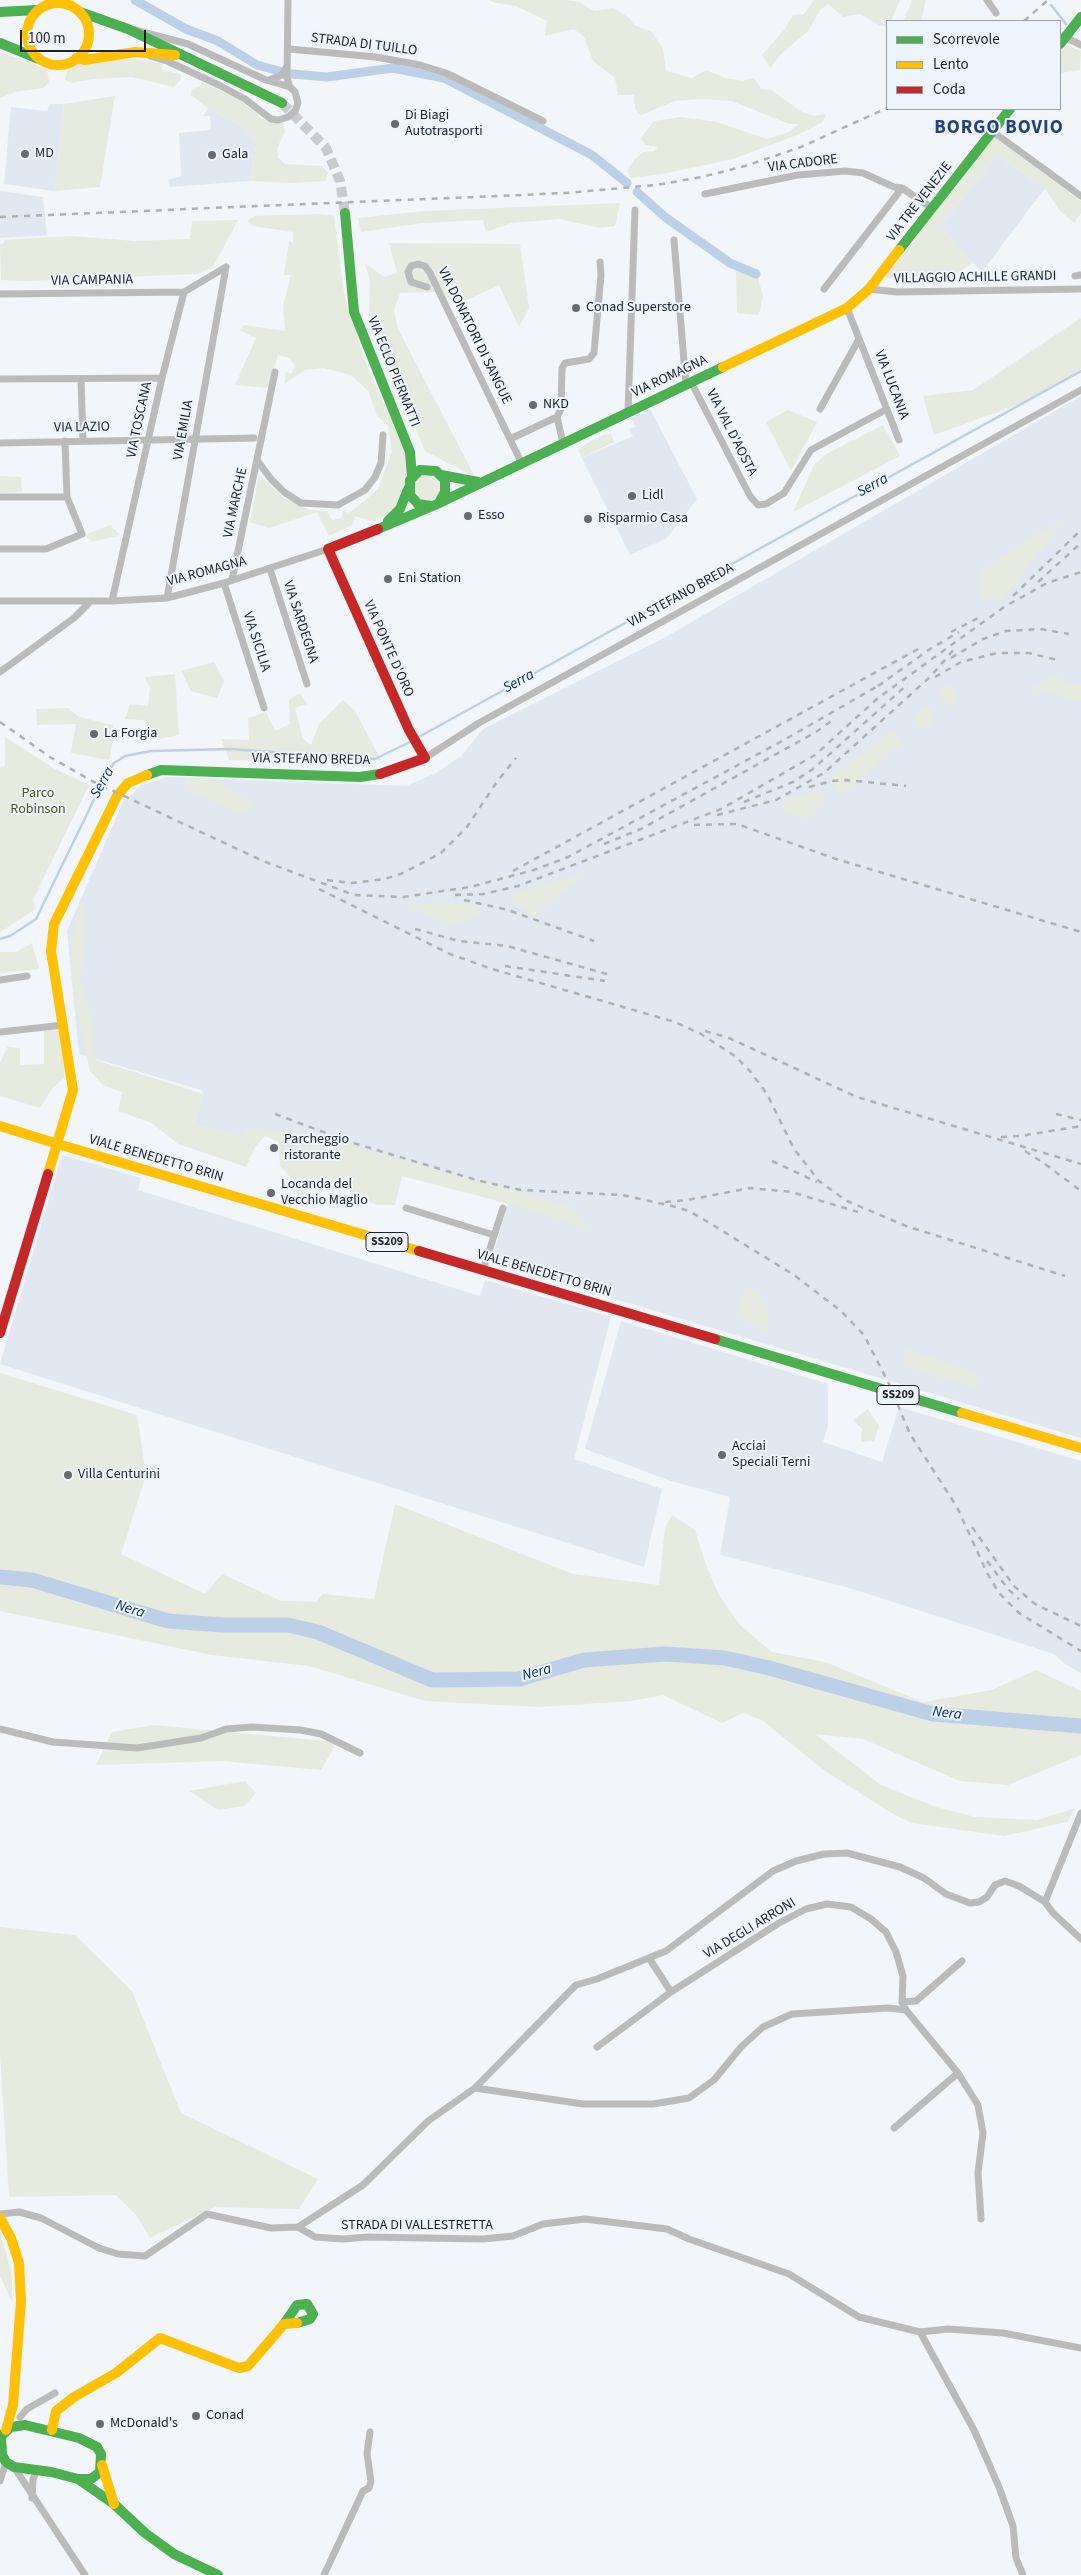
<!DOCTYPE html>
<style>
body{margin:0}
#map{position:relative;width:1081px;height:2575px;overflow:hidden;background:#f2f5fa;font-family:"Source Sans 3",sans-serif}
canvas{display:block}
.legend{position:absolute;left:886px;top:20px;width:175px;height:90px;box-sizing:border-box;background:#eef4fe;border:1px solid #9ba0a7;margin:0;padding:6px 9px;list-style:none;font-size:15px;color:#1f2125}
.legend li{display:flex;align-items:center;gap:10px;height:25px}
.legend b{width:25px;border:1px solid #9ba0a7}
.scale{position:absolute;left:20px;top:30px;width:126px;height:22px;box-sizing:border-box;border:2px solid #1f2125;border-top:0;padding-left:6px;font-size:15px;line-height:18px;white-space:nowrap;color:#1f2125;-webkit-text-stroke:4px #eef4fe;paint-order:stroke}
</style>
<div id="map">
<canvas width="1081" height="2575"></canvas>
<ul class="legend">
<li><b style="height:6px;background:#4caf50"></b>Scorrevole</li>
<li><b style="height:6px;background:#ffc107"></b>Lento</li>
<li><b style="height:6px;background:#c62828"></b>Coda</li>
</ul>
<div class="scale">100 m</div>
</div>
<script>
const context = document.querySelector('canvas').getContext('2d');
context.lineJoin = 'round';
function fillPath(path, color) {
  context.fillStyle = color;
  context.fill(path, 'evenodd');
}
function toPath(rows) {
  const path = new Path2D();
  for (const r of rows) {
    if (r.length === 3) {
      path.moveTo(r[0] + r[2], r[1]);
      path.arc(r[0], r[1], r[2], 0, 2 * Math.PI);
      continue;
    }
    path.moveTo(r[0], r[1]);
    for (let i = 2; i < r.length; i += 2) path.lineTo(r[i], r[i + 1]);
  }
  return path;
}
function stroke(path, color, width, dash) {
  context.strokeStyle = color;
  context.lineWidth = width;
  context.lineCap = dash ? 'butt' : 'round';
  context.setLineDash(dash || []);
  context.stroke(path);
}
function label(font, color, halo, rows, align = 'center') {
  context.font = font + ' "Source Sans 3",sans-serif';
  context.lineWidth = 4;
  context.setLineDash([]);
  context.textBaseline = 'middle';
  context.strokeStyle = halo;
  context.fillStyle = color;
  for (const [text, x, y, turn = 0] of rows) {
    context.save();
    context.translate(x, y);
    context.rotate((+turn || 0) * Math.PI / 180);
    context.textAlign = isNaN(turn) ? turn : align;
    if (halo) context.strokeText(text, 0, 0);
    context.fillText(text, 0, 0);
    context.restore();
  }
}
const built = toPath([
 [50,104,64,104,55,191,4,184,11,107,47,111],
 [208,108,241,125,257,142,250,181,170,187,168,180,181,176,179,133,211,130,210,116,203,116],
 [997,155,1045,188,982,272,958,248,941,225],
 [0,191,43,197,47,235,0,238],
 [1081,396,1081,1438,491,1262,511,1193,296,1130,242,1138,194,1124,203,1094,201,1090,79,1054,67,931,123,802,142,785,168,777,406,786,436,773,461,756,483,729,664,638],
 [650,409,697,499,667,538,630,555,582,458,633,436,629,429,636,427,631,418],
 [62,1155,141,1178,138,1190,480,1296,485,1280,611,1317,574,1459,662,1489,644,1567,0,1364],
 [621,1321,828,1384,828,1426,823,1442,882,1462,899,1407,1081,1461,1081,1673,1065,1664,1054,1654,850,1588,720,1555,730,1497,671,1481,585,1449]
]);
const green = toPath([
 [488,0,565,0,579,2,594,11,614,8,629,18,634,25,652,32,663,49,666,71,692,78,706,70,725,78,743,81,754,78,761,89,771,90,802,112,815,116,826,114,823,122,797,135,733,159,668,173,631,178,627,171,634,160,643,152,654,151,658,147,645,145,641,138,654,121,681,117,717,122,767,139,789,132,799,124,789,124,732,101,701,99,675,101,641,115,635,109,634,95,618,95,615,78,593,61,584,37,574,29,545,36,547,21,516,6,496,3],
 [814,0,900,0,891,21,887,21,887,27,879,25,860,14,843,17,828,4,820,10,808,31,781,54,770,68,762,55,785,29,793,15,804,14],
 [910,0,926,0,921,21,903,21,912,1],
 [1066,45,1081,51,1080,70,1060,73,1060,50],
 [0,52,47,69,49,83,43,88,15,92,0,98],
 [123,58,162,63,162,70,180,74,181,79,174,87,132,77,92,79,72,83,65,80,68,68,74,65],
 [201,82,235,97,256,112,261,119,283,123,285,132,277,148,278,158,285,164,322,166,328,173,325,181,293,183,250,181,257,142,241,125,208,108,191,95,192,89,201,86],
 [115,96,100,187,55,191,64,104],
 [994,137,1081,201,1081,213,1074,223,1059,210,1045,188,997,155,941,225,958,248,973,263,954,275,919,283,885,277],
 [620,203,615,226,600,228,559,219,511,223,486,232,483,220,422,223,361,232,358,218,425,211],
 [318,214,334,216,343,287,350,316,365,361,409,461,404,484,395,507,375,522,355,516,352,525,329,536,317,512,269,528,250,522,259,475,284,498,310,510,327,511,332,520,341,518,343,509,348,513,357,507,378,489,392,451,388,425,377,416,369,392,351,375,323,368,305,370,284,384,286,371,291,374,295,366,290,358,278,355,268,388,235,385,256,338,239,330,244,325,285,331,283,306,291,275,284,275,289,241,293,243,293,232,253,226,247,221,255,216],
 [238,220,213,267,197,274,26,281,1,280,0,244,3,244,5,240,72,236,135,241,190,239,192,221],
 [389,243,520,244,529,308,519,327,499,285,460,303,438,292,400,293,394,310,398,329,475,477,425,451,369,316,370,282,365,263,384,277,397,273],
 [736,271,758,278,763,296,759,315,737,313],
 [1081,318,1081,369,1025,402,934,435,923,396,973,390],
 [788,410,817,422,791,471,766,422],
 [883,425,900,456,793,512,814,465,826,454],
 [611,434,614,442,582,458,578,450,586,444,603,435],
 [427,488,13],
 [0,476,21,477,22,492,0,493],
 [1065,519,1003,599,981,598,981,571,1023,542],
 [110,525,120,535,92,542,85,535],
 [214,662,224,681,217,698,191,691,181,671],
 [175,674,179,735,158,739,144,720,125,719,130,704,148,706,150,687,144,677],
 [1052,677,1081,686,1081,702,1028,687],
 [949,683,957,694,952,708,936,691],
 [300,693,307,704,295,708,303,739,311,745,319,724,343,700,355,711,381,760,286,762,229,760,221,739,249,740,248,718,266,712,275,731,290,724,289,700],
 [925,706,932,711,931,726,921,728,914,717],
 [68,708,79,717,113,725,112,731,114,737,109,760,71,753,76,724,37,725,36,709],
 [892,730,904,741,843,794,828,780],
 [5,737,55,769,89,785,33,900,36,909,0,932,0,768,5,765],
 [185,778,217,779,255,806,238,813,185,789],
 [821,789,825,804,807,818,783,811,784,801],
 [587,873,533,917,508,895],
 [84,898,87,926,80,981,88,1005,96,1060,203,1094,194,1124,242,1138,245,1129,296,1130,570,1206,592,1229,509,1204,402,1176,395,1205,377,1205,349,1194,354,1178,345,1176,340,1191,311,1180,313,1189,299,1198,288,1174,280,1166,279,1142,265,1136,255,1147,246,1167,178,1144,152,1123,118,1111,122,1092,103,1085,90,1071,73,991,71,949,74,928],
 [446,902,477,906,479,916,451,925,406,905],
 [32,943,39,969,0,973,0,952,16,952],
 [44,1030,66,1031,64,1078,51,1090,40,1108,0,1096,0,1063,7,1047,20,1048,20,1065,44,1064],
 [745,1287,751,1288,767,1307,769,1333,746,1321,738,1312],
 [904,1348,977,1373,977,1388,903,1366],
 [0,1373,137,1415,146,1475,121,1554,205,1594,222,1574,281,1601,316,1602,323,1594,374,1599,395,1504,573,1574,659,1585,665,1528,672,1515,695,1530,706,1565,720,1597,740,1625,772,1652,825,1662,923,1702,992,1690,1036,1670,1081,1691,1081,1755,1008,1785,960,1781,863,1739,815,1734,881,1785,936,1807,975,1817,1037,1820,1076,1808,1067,1822,1004,1836,912,1823,895,1815,825,1771,762,1720,743,1713,722,1723,663,1695,631,1701,539,1707,425,1701,309,1666,212,1655,0,1611],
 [868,1409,879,1426,874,1441,861,1442,862,1429,853,1420],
 [154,1725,337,1742,321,1770,222,1761,96,1765,112,1732],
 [245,1781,256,1793,244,1806,218,1810,189,1791],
 [0,1927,75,1935,132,1991,181,2113,318,2179,299,2209,215,2207,150,2238,137,2216,116,2195,9,2197,0,2054],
 [0,2232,12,2274,12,2302,0,2276]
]);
const stream = toPath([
 [1051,5,1066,24],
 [417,738,1081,371],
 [0,939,10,936,36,919,106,775,114,763,125,756,151,751,230,749,375,759,412,741]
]);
const canal = toPath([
 [135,0,186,29,218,41,257,65,283,72],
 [292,74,327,77,393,68,444,78,592,155,627,183],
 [637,192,665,217,730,263,756,274]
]);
const river = toPath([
 [0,1577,32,1580,168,1621,223,1625,288,1625,318,1632,432,1680,519,1679,584,1660,665,1654,725,1658,769,1668,933,1714,1081,1726]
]);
const secondaryTunnel = toPath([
 [282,103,326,148,340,181,345,213]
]);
const street = toPath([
 [63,0,63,3],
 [288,0,287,78,290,87],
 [987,0,996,13],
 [53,3,54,0],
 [135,30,188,44,266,80,290,87,295,92,298,103,295,111,288,117,278,120,271,119,245,99,219,85,167,61,150,56],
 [1065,37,1081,45],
 [289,49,376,57,420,65,446,73,543,121],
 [269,80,282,75,287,66],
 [992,131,1081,196],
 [705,194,798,175,845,171,863,173,894,187,902,188,932,208],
 [674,240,686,385],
 [1075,276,1081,275],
 [427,287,411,282,408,272,411,266,418,264,425,266,430,273,521,462],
 [824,289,902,188],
 [869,289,897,292,1081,289],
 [0,294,184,292],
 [847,308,899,440],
 [0,379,162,378],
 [81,379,83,441],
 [691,382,750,496,758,505,766,504,784,493,811,450,887,409],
 [820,409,859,339],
 [628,412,635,210],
 [557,417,563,443],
 [510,439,557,417,561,409,562,368,565,363,589,359,594,353,601,275,600,262],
 [0,443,254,438],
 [257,460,271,479,284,492,301,503,338,505,365,490,375,477,381,463,383,435],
 [0,497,67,497],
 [0,549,46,549,82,534,67,497,65,441],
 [270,569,307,684],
 [232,580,275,372],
 [224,583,264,708],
 [167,598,226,267],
 [0,601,112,601,167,598,224,583,328,549],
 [112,601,162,378,184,292,226,267],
 [0,672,74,618,91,601],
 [425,758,479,723,1081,390],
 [0,980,27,976],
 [0,1032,64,1025],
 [406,1208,494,1235],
 [483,1270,503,1208],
 [0,1729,53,1742,137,1748,201,1738,226,1729,252,1727,301,1730,321,1734,360,1753],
 [1081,1813,1045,1902,1053,1913,1081,1939],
 [649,1958,671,1992,779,1923,806,1909,827,1904,851,1907,871,1919,886,1932,896,1952,903,1976,902,2002,906,2010],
 [902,2002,916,2001,962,1961],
 [597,2047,671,1992],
 [475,2088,583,2104,653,2104,689,2098,714,2080,741,2047,763,2027,792,2014,888,2008,906,2010,958,2073,978,2105,983,2133,978,2173,981,2219],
 [894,2128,958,2073],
 [0,2214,19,2212,41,2218,99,2248,118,2254,145,2256,207,2214,271,2228,298,2227,363,2185,428,2121,475,2088,576,1985,597,1979,666,1951,773,1871,796,1861,824,1854,847,1853,900,1867,924,1878,946,1894,970,1903,979,1902,987,1897,995,1885,1005,1881,1019,1886,1045,1902],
 [298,2227,315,2237,343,2239,368,2237,483,2239,513,2236,543,2224,585,2219,667,2229,689,2239,789,2274,859,2317,920,2332,948,2329,1003,2333,1081,2348],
 [920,2332,974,2430,999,2487,1013,2526,1016,2558,1023,2575],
 [20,2417,27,2409,55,2393],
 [14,2467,85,2575],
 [0,2481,6,2462],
 [32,2498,33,2479,37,2470],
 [324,2575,363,2491,369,2488,371,2481,367,2454,370,2432]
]);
const fast = toPath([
 [0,12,37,10],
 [80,12,128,29,282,103],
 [0,43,39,59],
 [1060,44,1081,17],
 [345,213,354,312,410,452,412,476],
 [899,250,1010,109],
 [441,475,478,482],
 [431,506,418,504,410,495,410,480,420,470,436,471,445,480,445,492,440,501],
 [388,521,400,509,408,489],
 [378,529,435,505,723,367],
 [147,775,161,770,360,777,380,774],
 [715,1339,962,1413],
 [284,2324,297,2305,307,2304,313,2314,310,2319,297,2323],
 [25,2425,79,2438,97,2447,101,2454,100,2472,91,2479,78,2479,51,2472,14,2467,6,2462,2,2455,1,2436,11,2427,25,2425],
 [78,2479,114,2504,145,2533,174,2554,218,2575]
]);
const slow = toPath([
 [58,34,31],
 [76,58,84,60,135,52,175,55],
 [723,367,847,308,869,289,899,250],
 [0,1126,58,1144],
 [58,1144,419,1251],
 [48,1174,73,1090,51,951,54,924,117,796,128,783,147,775],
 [962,1413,1081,1448],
 [0,2218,11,2238,19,2263,21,2301,13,2405,6,2430],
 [52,2430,56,2411,74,2397,116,2373,160,2338,239,2368,248,2366,284,2324,297,2323],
 [102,2465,114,2504]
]);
const jam = toPath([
 [378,529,328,549,409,730,425,758,380,774],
 [419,1251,715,1339],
 [0,1333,48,1174]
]);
const rail = toPath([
 [1024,21,1048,0],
 [0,217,566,193,656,185,702,177,745,166,801,147,887,108],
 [1038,582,1081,543],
 [1013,596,1081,530],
 [951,632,982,616],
 [951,658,983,639,1006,631,1040,629,1069,634],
 [935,677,961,662,997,653,1029,653,1061,661],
 [878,686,930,649,959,632],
 [0,722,50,757,92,781,263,861,354,895,403,897,470,887,534,870,568,857,784,740,883,683],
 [809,787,832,781,846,780,906,786],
 [744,802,793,782,813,769,908,684],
 [717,815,776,800,824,773,931,676,955,648],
 [694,825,737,824,836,859,1081,932],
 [604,844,641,829,816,732,834,719],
 [513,871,920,648],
 [327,880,352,883,385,879,403,873,441,853,467,827,496,783,516,758],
 [319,889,450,954,492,969,675,1022,701,1034,735,1056,750,1071,767,1094,794,1149,819,1181,847,1201,906,1226,1065,1276],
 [455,895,484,894,518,886,721,809,815,755,878,698,1004,607,1047,583,1081,572],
 [464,900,508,910,594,941],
 [415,929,459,941,507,946,607,974],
 [505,966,605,981],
 [705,1031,729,1038,857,1097,1081,1164],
 [275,1114,350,1142,480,1181,521,1190,622,1195,672,1206,689,1211,708,1222,794,1275,841,1311,864,1335,889,1384,910,1434,957,1507,987,1573,999,1593,1019,1613,1081,1651],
 [1056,1114,1081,1120],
 [1001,1137,1020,1136,1081,1126],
 [1025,1151,1045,1164,1081,1191],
 [772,1161,817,1182],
 [665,1202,687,1200,750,1188,791,1192,858,1212],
 [972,1527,1014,1586,1035,1604,1081,1626],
 [987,1561,1008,1589,1019,1599]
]);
const markers = [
 [395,124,5,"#696b70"],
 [25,154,5,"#696b70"],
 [212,155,5,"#696b70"],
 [576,308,5,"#696b70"],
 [533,405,5,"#696b70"],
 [632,496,5,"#696b70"],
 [468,516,5,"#696b70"],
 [588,519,5,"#696b70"],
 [388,579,5,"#696b70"],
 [94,734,5,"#696b70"],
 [274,1148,5,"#696b70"],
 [271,1193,5,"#696b70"],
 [722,1455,5,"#696b70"],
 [68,1475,5,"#696b70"],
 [196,2416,5,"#696b70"],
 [100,2424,5,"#696b70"]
];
const shields = [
 [387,1242,42],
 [898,1395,42]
];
const shieldNames = [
 ["SS209",387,1242],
 ["SS209",898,1395]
];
const streetNames = [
 ["STRADA DI TUILLO",364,45,7],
 ["VIA CADORE",803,164,-7],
 ["VIA TRE VENEZIE",920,202,-52],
 ["VILLAGGIO ACHILLE GRANDI",975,278,-1],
 ["VIA CAMPANIA",92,281,-1],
 ["VIA DONATORI DI SANGUE",474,336,64],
 ["VIA ECLO PIERMATTI",393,372,68],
 ["VIA ROMAGNA",670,377,-25],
 ["VIA LUCANIA",891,385,69],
 ["VIA TOSCANA",140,420,-78],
 ["VIA LAZIO",82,428,-1],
 ["VIA EMILIA",184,430,-80],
 ["VIA VAL D'AOSTA",731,433,63],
 ["VIA MARCHE",236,503,-78],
 ["VIA ROMAGNA",207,572,-15],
 ["VIA STEFANO BREDA",681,596,-29],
 ["VIA SARDEGNA",300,622,72],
 ["VIA SICILIA",256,642,72],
 ["VIA PONTE D'ORO",388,649,66],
 ["VIA STEFANO BREDA",311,760,1],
 ["VIALE BENEDETTO BRIN",156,1159,16],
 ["VIALE BENEDETTO BRIN",544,1274,16],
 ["VIA DEGLI ARRONI",750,1929,-31],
 ["STRADA DI VALLESTRETTA",417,2226]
];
const poiNames = [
 ["Di Biagi",405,116],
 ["Autotrasporti",405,132],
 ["MD",35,154],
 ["Gala",222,155],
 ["Conad Superstore",586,308],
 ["NKD",543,405],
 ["Lidl",642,496],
 ["Esso",478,516],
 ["Risparmio Casa",598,519],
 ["Eni Station",398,579],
 ["La Forgia",104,734],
 ["Parcheggio",284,1140],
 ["ristorante",284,1156],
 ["Locanda del",281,1185],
 ["Vecchio Maglio",281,1201],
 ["Acciai",732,1447],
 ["Speciali Terni",732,1463],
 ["Villa Centurini",78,1475],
 ["Conad",206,2416],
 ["McDonald's",110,2424]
];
const parkNames = [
 ["Parco",38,794],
 ["Robinson",38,810]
];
const waterNames = [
 ["Serra",873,486,-29],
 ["Serra",519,682,-29],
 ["Serra",103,783,-61],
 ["Nera",130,1610,17],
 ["Nera",537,1673,-15],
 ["Nera",947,1714,7]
];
const districtNames = [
 ["BORGO BOVIO",999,129]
];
fillPath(built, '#e1e8f2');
fillPath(green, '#e7eade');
stroke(stream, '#bcd1e8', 2.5);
stroke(canal, '#bcd1e8', 9);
stroke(river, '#bcd1e8', 15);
stroke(secondaryTunnel, '#c8cbcf', 10, [10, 5]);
stroke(street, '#bcbbbc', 7);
stroke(fast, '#4caf50', 10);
stroke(slow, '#ffc107', 10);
stroke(jam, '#c62828', 10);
stroke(rail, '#b0b0b2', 2.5, [6, 6]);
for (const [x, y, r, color] of markers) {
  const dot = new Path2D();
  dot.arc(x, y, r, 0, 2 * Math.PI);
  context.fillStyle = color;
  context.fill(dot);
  stroke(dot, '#eef4fe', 2);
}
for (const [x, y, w] of shields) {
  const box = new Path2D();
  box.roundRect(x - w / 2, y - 9.5, w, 19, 4);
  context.fillStyle = '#eef4fe';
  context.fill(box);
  stroke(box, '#1f2125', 1);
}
label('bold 12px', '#1f2125', null, shieldNames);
label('14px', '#1f2125', '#eef4fe', streetNames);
label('14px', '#1f2125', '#eef4fe', poiNames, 'left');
label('14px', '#535716', '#eef4fe', parkNames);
label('italic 15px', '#002a52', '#eef4fe', waterNames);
context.letterSpacing = '1px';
label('bold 19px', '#274179', '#eef4fe', districtNames);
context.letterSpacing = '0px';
</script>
